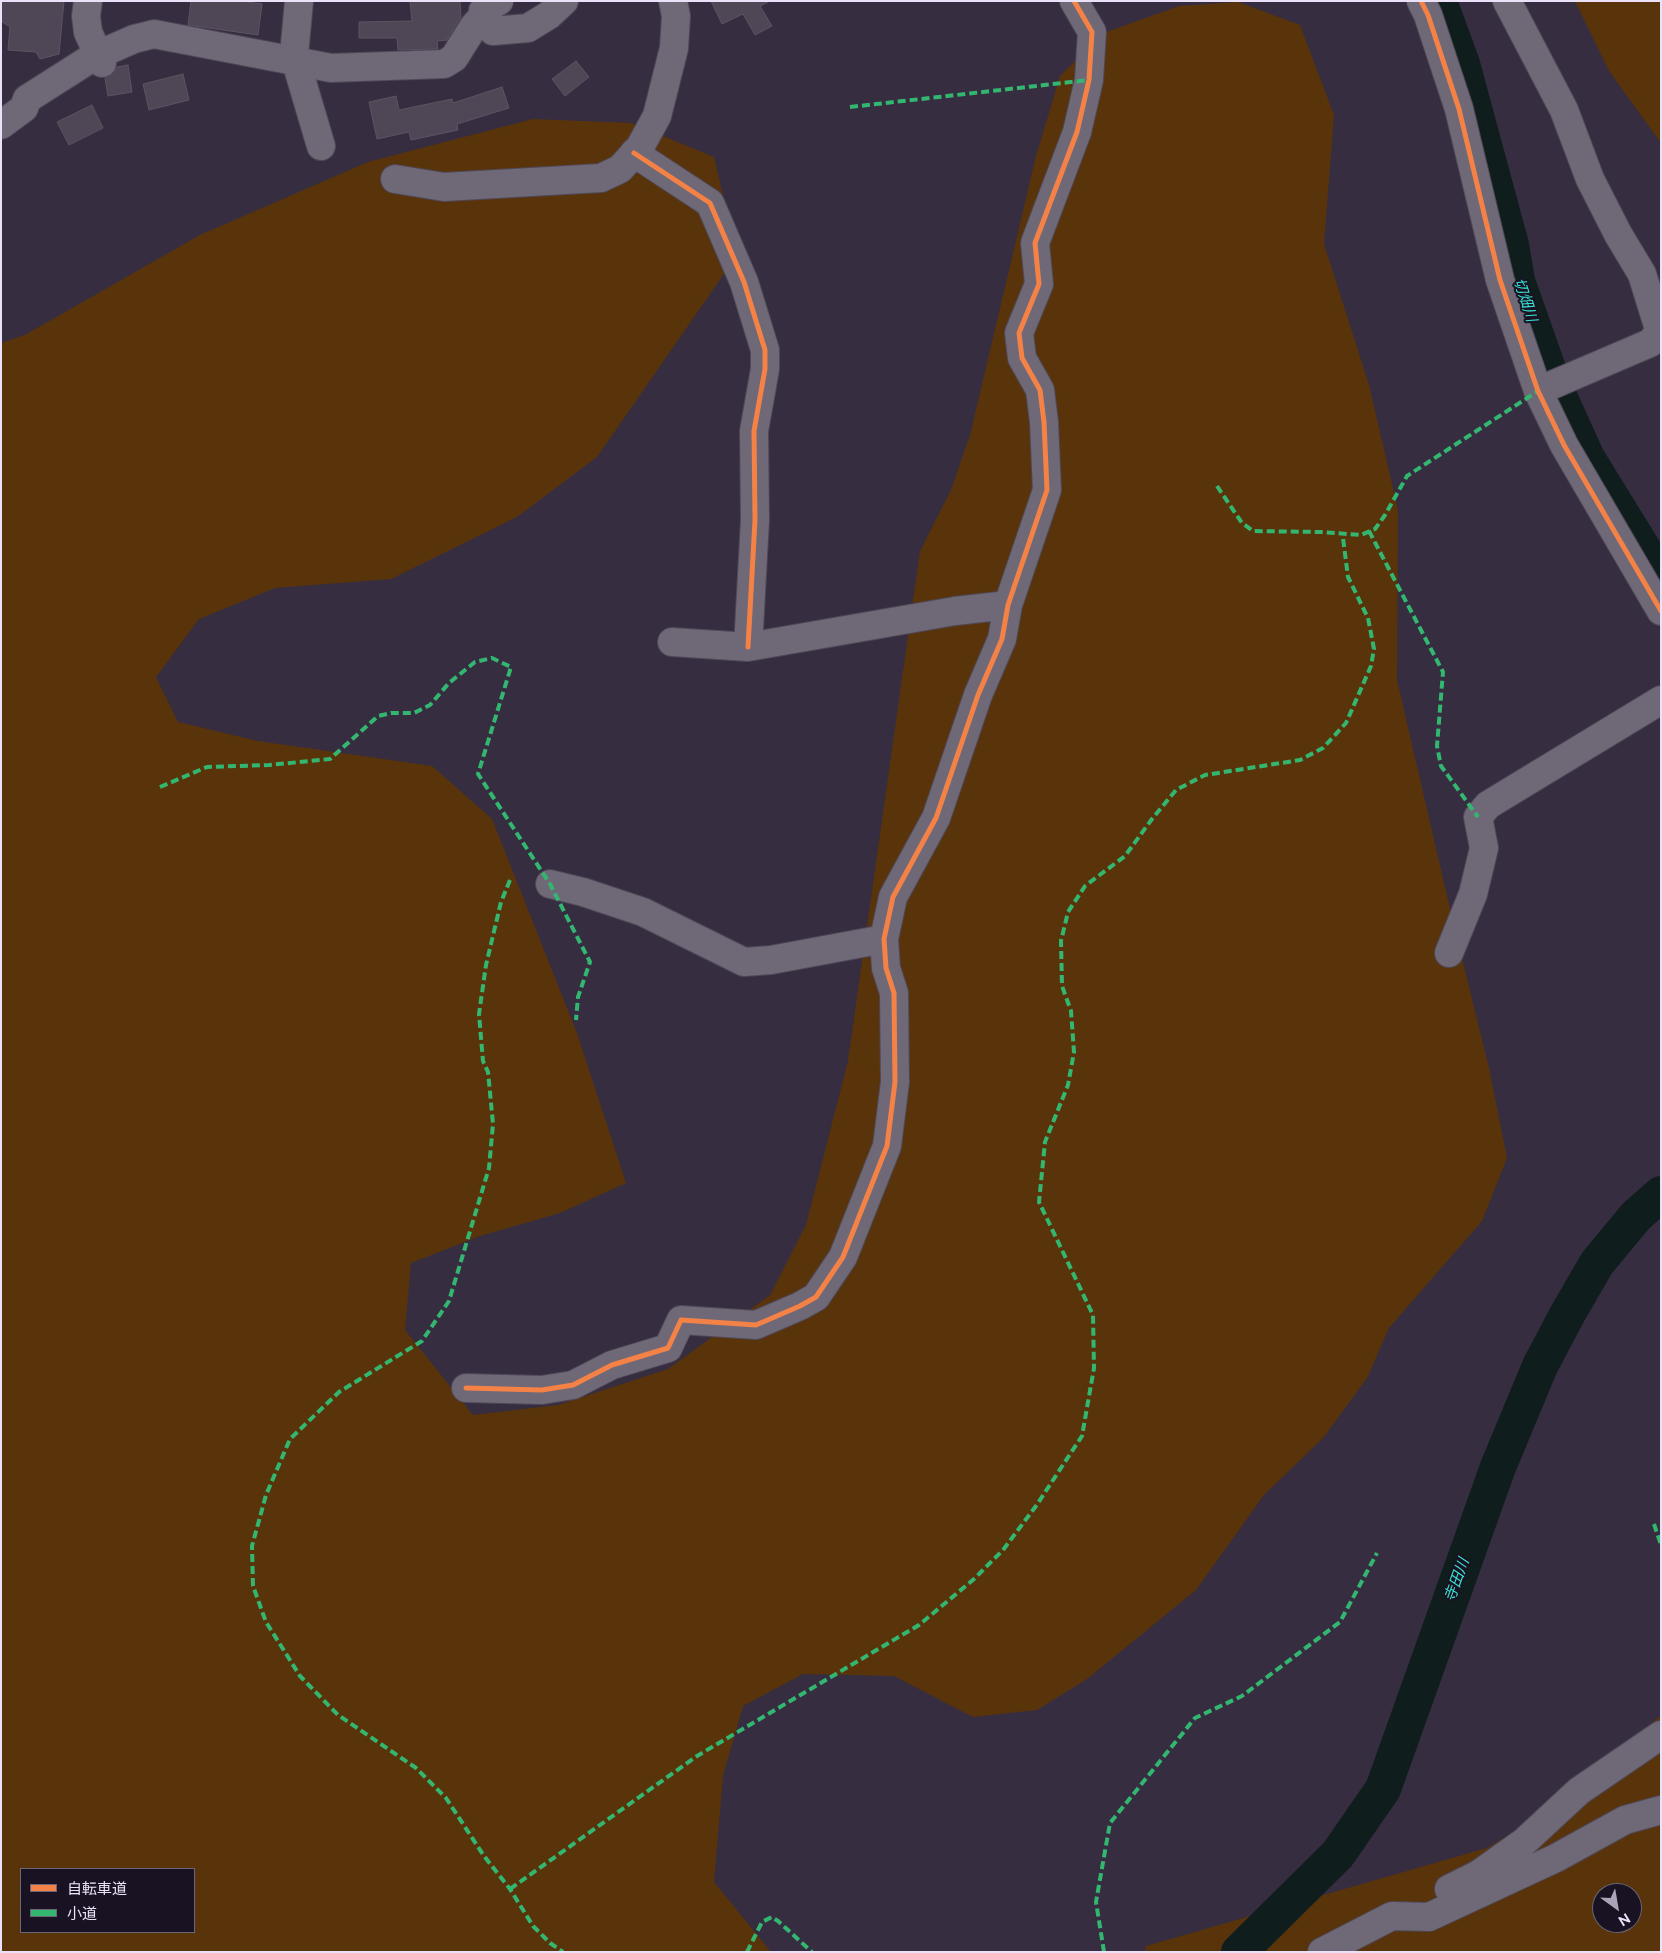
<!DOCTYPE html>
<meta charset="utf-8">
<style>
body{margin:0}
#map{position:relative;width:1662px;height:1953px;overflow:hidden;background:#362d40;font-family:Raleway,"Noto Sans JP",sans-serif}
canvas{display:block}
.frame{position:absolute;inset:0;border:2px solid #ebe2f9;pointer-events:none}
.legend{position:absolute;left:20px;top:1868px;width:175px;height:65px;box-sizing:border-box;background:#191222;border:1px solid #6d6578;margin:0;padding:6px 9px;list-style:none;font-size:15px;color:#ebe2f9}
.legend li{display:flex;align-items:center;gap:10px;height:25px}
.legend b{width:25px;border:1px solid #6d6578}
.north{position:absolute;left:1592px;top:1883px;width:50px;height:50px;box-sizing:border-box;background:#191222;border:1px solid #6d6578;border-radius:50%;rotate:148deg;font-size:14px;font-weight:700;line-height:20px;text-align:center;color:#ebe2f9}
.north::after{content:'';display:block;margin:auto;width:18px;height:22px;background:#aca3b8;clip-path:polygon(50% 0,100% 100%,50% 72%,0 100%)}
</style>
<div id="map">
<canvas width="1662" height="1953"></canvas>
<div class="frame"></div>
<ul class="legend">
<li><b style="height:6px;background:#f48246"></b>自転車道</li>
<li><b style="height:6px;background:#33b770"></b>小道</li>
</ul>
<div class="north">N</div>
</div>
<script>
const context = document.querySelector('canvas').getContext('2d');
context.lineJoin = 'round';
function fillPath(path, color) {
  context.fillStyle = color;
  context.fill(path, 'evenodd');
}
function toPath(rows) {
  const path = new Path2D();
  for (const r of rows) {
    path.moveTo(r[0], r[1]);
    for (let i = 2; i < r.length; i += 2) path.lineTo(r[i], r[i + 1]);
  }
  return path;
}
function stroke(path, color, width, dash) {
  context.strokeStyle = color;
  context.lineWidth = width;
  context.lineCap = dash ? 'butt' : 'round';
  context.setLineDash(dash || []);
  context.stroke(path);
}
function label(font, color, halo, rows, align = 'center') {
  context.font = font + ' Raleway,"Noto Sans JP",sans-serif';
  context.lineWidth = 4;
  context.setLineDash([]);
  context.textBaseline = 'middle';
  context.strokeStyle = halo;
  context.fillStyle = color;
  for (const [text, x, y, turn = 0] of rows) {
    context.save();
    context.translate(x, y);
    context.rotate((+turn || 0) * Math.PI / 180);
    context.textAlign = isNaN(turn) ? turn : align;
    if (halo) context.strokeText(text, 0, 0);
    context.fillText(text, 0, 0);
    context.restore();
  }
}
const green = toPath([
 [1575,1,1661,1,1661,143,1609,71],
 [1238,2,1300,25,1334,115,1324,244,1369,385,1398,510,1397,680,1454,926,1489,1068,1507,1158,1482,1221,1389,1328,1367,1378,1324,1437,1264,1495,1196,1590,1087,1679,1037,1710,973,1717,894,1676,803,1674,743,1706,723,1776,714,1882,771,1952,1,1952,1,343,25,335,200,235,368,162,533,119,631,123,714,157,737,255,597,457,517,517,391,579,275,588,199,619,156,677,178,722,258,741,432,766,492,819,577,1033,626,1183,560,1213,480,1236,411,1263,405,1330,473,1415,558,1405,668,1369,770,1295,806,1225,848,1061,920,551,951,490,970,435,1036,156,1060,76,1104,33,1179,6],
 [21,1869,194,1869,194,1932,21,1932],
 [1661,1715,1661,1952,1145,1952,1146,1946,1487,1848,1565,1800],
 [1602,1893,1632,1893,1632,1923,1602,1923]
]);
const river = toPath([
 [1439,1,1462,64,1511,245,1517,281,1553,383,1587,458,1661,578],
 [1239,1952,1338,1854,1383,1789,1498,1467,1540,1366,1568,1313,1597,1263,1636,1216,1661,1194]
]);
const building = toPath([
 [1,1,64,1,59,54,40,59,36,52,8,50,10,27,1,21,1,1],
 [191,1,240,1,262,4,258,35,188,25,191,1],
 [410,1,460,1,461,17,447,40,437,41,438,49,398,50,397,38,359,38,359,22,412,21,410,1],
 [711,1,770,1,760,6,772,26,755,35,743,14,722,24,711,1],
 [576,61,589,77,565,96,552,79,576,61],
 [128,65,132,92,108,96,105,78,114,72,117,67,128,65],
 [183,74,189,100,149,110,143,84,183,74],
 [502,87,509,108,457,124,458,130,411,140,409,132,377,139,369,102,396,96,399,110,452,99,453,103,502,87],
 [92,105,103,128,69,145,57,122,92,105]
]);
const minor = toPath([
 [88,1,86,16,88,32,102,63],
 [299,1,294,55,321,146],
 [499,1,483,11,484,23,493,31,528,28,549,15,564,1],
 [1421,1,1428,15,1459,109,1500,280,1538,391,1564,445,1661,611],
 [1507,1,1564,110,1590,179,1618,234,1642,274,1660,332],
 [1,125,24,108,27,99,93,57,134,39,154,34,331,68,444,64,454,58,474,26,483,16],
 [634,153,710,203,744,282,765,350,765,369,754,431,755,520,748,647],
 [395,179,444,187,601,178,620,169,640,147,657,116,674,48,676,16,673,1],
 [1538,391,1650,343,1661,331],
 [672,642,748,647,955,611,1008,605],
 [550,884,583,892,643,912,744,962,771,960,884,939],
 [1449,953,1473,894,1484,848,1478,817,1488,805,1661,700],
 [466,1388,542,1390,573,1385,612,1365,668,1348,681,1320,756,1325,800,1306,816,1297,843,1257,887,1146,895,1082,894,993,886,968,884,939,893,897,936,818,978,695,1002,639,1008,605,1047,490,1044,422,1040,390,1022,358,1019,333,1039,284,1035,243,1077,132,1089,80,1092,32,1074,1],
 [1449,1889,1479,1874,1524,1842,1579,1791,1661,1735],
 [1322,1952,1392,1916,1429,1917,1556,1858,1625,1820,1661,1810]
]);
const quiet = toPath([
 [850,107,1089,80],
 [1217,486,1242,523,1253,531,1321,532,1361,535,1375,529,1385,515,1407,476,1538,391],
 [1369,531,1443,672,1437,746,1441,766,1478,817],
 [160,787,207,767,269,765,330,759,378,716,391,713,414,713,430,705,449,683,475,662,492,658,511,667,478,774,550,884,590,962,578,997,576,1020],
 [510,880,501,902,486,965,479,1014,483,1061,488,1072,493,1124,489,1168,449,1301,422,1341,339,1392,290,1439,266,1495,252,1546,253,1586,266,1622,300,1676,338,1715,416,1768,446,1798,484,1856,510,1889,533,1926,550,1943,563,1952],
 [1654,1524,1661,1545],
 [510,1889,697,1756,919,1625,974,1579,1003,1550,1036,1506,1082,1436,1094,1368,1093,1315,1039,1202,1045,1142,1068,1085,1074,1052,1071,1011,1062,986,1061,941,1068,912,1085,886,1125,856,1152,819,1176,790,1205,775,1300,760,1323,748,1346,723,1371,666,1374,649,1368,618,1348,577,1343,538],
 [747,1952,762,1922,772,1917,778,1921,812,1952],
 [1104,1952,1096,1902,1110,1823,1195,1718,1242,1696,1340,1622,1377,1553]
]);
const cycleway = toPath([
 [1421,1,1428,15,1459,109,1500,280,1538,391,1564,445,1661,611],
 [634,153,710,203,744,282,765,350,765,369,754,431,755,520,748,647],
 [466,1388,542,1390,573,1385,612,1365,668,1348,681,1320,756,1325,800,1306,816,1297,843,1257,887,1146,895,1082,894,993,886,968,884,939,893,897,936,818,978,695,1002,639,1008,605,1047,490,1044,422,1040,390,1022,358,1019,333,1039,284,1035,243,1077,132,1089,80,1092,32,1074,1]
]);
const waterNames = [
 ["切畑川",1525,300,72],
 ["寺田川",1457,1580,-70]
];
fillPath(green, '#59340a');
stroke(river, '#101d1d', 36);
fillPath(building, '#504756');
stroke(building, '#5d5363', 1);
stroke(minor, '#4f4858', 30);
stroke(minor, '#6f6877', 28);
stroke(quiet, '#33b770', 4, [8, 4]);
stroke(cycleway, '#f48246', 5);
label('italic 15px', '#36e2d1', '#191222', waterNames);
</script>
